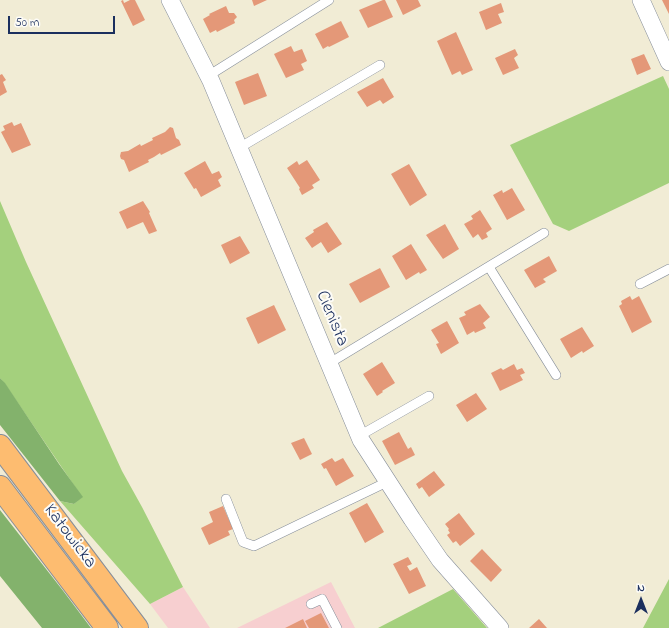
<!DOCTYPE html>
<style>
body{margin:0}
#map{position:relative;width:669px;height:628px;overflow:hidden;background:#f1ecd5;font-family:"Indie Flower",sans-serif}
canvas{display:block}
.north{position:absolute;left:621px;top:580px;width:40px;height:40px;-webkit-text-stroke:3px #fdfcf7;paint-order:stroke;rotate:0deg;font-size:11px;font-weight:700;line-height:16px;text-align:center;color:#1b2f5e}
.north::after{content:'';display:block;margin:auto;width:14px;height:18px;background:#1b2f5e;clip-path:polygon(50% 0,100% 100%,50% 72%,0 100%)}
.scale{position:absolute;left:8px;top:16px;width:107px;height:18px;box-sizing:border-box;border:2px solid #1b2f5e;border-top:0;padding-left:5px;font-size:12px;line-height:14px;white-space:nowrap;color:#1b2f5e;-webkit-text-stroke:3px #fdfcf7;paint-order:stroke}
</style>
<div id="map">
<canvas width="669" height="628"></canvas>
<div class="north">N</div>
<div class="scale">50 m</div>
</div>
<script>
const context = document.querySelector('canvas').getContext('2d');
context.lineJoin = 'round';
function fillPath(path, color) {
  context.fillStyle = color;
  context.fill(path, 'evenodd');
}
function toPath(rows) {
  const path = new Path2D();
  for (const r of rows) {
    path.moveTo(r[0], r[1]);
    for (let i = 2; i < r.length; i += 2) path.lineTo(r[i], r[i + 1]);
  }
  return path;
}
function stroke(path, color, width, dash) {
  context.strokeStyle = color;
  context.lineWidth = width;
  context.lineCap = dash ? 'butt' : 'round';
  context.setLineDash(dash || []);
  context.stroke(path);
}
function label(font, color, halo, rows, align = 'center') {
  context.font = font + ' "Indie Flower",sans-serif';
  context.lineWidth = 4;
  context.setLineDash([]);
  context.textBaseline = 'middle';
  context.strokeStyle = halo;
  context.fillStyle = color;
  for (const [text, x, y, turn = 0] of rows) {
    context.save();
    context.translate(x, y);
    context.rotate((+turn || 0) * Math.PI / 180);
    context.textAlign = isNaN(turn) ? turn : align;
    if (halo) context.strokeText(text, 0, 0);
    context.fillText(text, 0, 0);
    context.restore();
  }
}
const built = toPath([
 [331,582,355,628,237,628],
 [183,587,210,628,168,628,150,604]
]);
const green = toPath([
 [663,76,669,89,669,183,569,231,553,224,510,145],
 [0,201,26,262,122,471,142,507,183,587,150,604,60,501,74,504,82,497,5,384,0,378],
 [669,579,669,628,643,628],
 [453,589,487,628,378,628]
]);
const forest = toPath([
 [0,378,5,383,59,464,83,497,74,504,60,501,0,425],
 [0,510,64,592,91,628,42,628,0,576]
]);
const building = toPath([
 [123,0,124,3,130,0,135,0,145,20,133,26,121,1],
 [252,0,267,0,254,6],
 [383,0,385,0,393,17,368,28,359,10],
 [396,0,418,0,421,6,403,15],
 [662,0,669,0,669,14],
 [501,3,504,12,498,14,502,23,486,30,479,12],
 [226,6,229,13,234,13,237,17,234,20,235,23,217,32,216,30,210,33,203,19,210,15,209,14],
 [341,21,349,37,329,47,328,46,323,49,315,34],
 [456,32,473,70,462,75,460,71,452,75,437,41],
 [291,46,294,52,302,49,307,61,301,64,304,70,286,78,274,54],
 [515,49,518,55,514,58,519,68,503,75,495,58],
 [644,54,651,69,637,75,631,59],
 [258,73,267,96,244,105,235,82],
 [2,74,6,80,3,82,7,92,0,96,0,75],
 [383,78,394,97,383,104,380,100,367,107,357,92],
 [12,122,14,126,21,123,31,145,12,153,1,132,5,130,3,126],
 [170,127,173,128,176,138,179,140,181,145,161,155,160,153,154,157,148,160,149,162,129,172,124,160,121,159,120,156,121,152,128,151,140,144,141,146,153,140,152,138,165,132],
 [307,160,320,180,312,185,314,188,302,195,299,189,300,188,287,168,297,161,299,165],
 [205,161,212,174,219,171,222,177,218,180,221,186,201,197,196,188,194,189,184,173],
 [409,164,427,195,410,206,391,174],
 [512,188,525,210,507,220,493,195,502,190,503,193],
 [143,201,150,212,149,213,157,231,149,234,143,222,127,229,119,212],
 [480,210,492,229,486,233,488,237,482,240,478,234,473,238,464,224,473,219,471,216],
 [327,222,342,244,328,253,321,242,312,248,305,238,314,232,313,230],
 [445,224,459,249,443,259,426,235],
 [240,236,250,253,230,264,221,245],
 [411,244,427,270,420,274,419,272,406,280,392,256],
 [549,256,557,271,543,279,546,282,535,288,524,270],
 [380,268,390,287,360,303,349,284],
 [630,296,632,300,639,296,652,322,632,333,619,306,622,304,621,301],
 [480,304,490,317,483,323,486,328,475,333,474,331,467,335,459,318,466,315,464,312],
 [274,305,286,330,258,344,246,318],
 [447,321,459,343,441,354,436,344,439,343,431,330],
 [582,327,594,346,583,353,582,351,571,358,560,339],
 [382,362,395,383,382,391,383,392,377,396,363,374],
 [514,364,517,370,522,368,525,373,520,375,523,380,500,391,491,373,501,368,503,370],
 [476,393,487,409,467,422,456,405],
 [399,432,408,449,411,447,415,455,395,465,382,441],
 [304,438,312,454,300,460,291,443],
 [332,458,335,462,343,458,354,476,336,486,326,468,324,469,321,464],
 [434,471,445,485,429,497,422,487,419,489,416,484],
 [367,503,384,532,365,543,349,513],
 [223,506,233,529,228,531,230,535,209,545,201,528,213,522,209,512],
 [459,513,475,534,460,546,456,541,453,543,447,535,450,533,448,530,449,529,445,524],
 [482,549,502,570,491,582,470,561],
 [408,557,412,564,407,566,410,571,417,567,426,586,409,594,393,564],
 [321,613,329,628,309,628,305,621],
 [303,619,307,628,285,628],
 [539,619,547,628,529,628]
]);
const lane = toPath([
 [208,76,329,0],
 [239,148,380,65],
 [489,267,556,375],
 [640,284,669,269],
 [328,364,544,233],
 [359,436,429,396],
 [226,499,243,542,254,546,387,482],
 [311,604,322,599,337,628]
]);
const street = toPath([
 [170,0,211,81,361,440,412,519,440,560,500,628],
 [641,0,669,62]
]);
const primary = toPath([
 [0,446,137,628],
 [0,487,107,628]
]);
const streetNames = [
 ["Cienista",331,319,67],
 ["Katowicka",69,537,53]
];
fillPath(built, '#f7cfd0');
fillPath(green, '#a4d07d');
fillPath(forest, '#83b26c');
fillPath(building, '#e49878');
stroke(lane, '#868e9a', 10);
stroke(street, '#868e9a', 18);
stroke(primary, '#868e9a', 24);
stroke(lane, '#fff', 9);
stroke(street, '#fff', 17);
stroke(primary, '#fdbc70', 22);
label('18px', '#1b2f5e', '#fdfcf7', streetNames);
</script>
